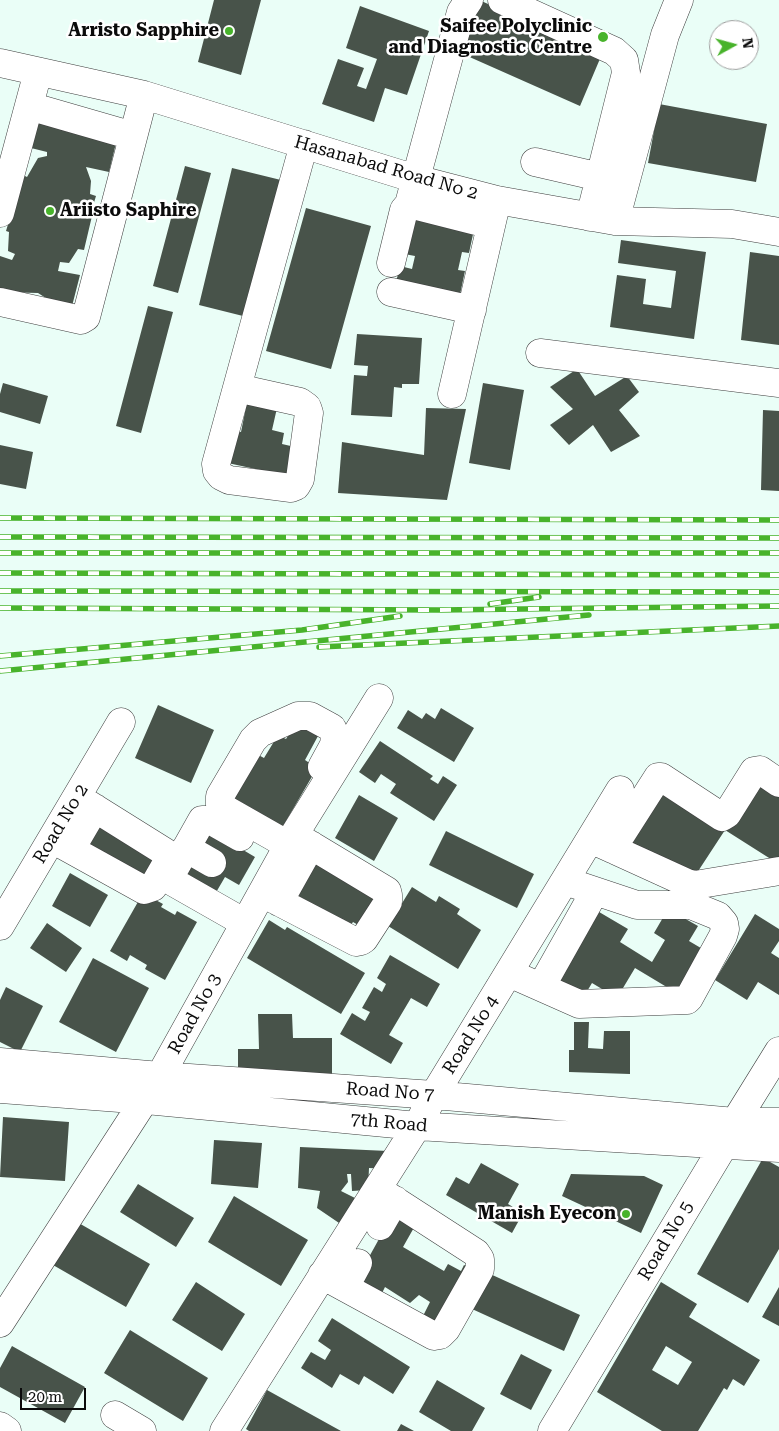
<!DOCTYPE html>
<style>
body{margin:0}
#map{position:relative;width:779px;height:1431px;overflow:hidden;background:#eafef7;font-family:"Roboto Serif",serif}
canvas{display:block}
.north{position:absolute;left:709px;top:20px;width:50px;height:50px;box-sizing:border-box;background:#fff;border:1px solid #9d9d9d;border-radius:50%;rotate:83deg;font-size:14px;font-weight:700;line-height:20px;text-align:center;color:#0b0b0b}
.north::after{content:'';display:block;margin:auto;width:18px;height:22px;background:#48b32b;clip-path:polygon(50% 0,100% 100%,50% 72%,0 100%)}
.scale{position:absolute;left:20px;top:1388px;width:66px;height:22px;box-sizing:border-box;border:2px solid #0b0b0b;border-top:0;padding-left:6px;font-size:15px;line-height:18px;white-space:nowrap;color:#0b0b0b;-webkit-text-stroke:4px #fff;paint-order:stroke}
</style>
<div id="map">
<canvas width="779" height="1431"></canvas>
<div class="north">N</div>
<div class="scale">20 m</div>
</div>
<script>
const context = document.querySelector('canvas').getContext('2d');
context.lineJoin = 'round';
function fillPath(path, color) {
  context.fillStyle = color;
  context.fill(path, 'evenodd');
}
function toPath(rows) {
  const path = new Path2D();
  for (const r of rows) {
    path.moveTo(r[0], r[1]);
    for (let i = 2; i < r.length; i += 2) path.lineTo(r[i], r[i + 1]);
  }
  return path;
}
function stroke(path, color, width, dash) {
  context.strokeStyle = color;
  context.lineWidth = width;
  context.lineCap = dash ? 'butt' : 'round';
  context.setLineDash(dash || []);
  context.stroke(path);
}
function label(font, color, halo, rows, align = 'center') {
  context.font = font + ' "Roboto Serif",serif';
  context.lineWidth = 5;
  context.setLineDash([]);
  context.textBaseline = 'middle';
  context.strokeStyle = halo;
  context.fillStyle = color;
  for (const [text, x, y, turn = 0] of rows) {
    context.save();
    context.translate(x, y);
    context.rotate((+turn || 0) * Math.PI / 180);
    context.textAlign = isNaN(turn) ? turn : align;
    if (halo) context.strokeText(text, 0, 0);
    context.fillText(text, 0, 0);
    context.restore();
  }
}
const building = toPath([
 [214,0,261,0,241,75,198,62],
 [479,0,602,54,580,106,456,51],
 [360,6,429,31,407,95,385,88,374,122,322,104,338,59,364,68,357,86,366,89,377,59,346,48],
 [659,104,767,124,756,182,648,163],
 [31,112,117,139,109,172,86,167,91,181,90,194,96,196,92,209,89,208,88,214,92,216,84,250,78,249,69,263,60,262,58,271,80,275,71,310,60,307,38,293,0,292,0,256,12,260,15,254,8,251,9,232,6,231,23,175,27,177,38,158,47,156,47,152,23,146],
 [185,166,211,173,178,293,153,286],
 [232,168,285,181,251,318,199,305],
 [306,208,371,226,331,369,266,351],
 [409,211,475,225,469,253,462,252,458,270,465,271,458,304,394,290,400,266,412,269,415,256,399,253],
 [621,240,706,252,694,339,610,327,617,275,646,279,643,304,671,308,676,271,618,263],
 [750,252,779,256,779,345,741,340],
 [148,306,173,312,141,433,116,426],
 [357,334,422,338,419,384,402,384,402,388,394,387,392,417,351,415,354,375,367,376,368,366,354,365],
 [577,369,595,396,627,376,639,392,619,410,640,436,611,452,593,425,569,445,550,425,573,409,550,387],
 [3,383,48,396,40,424,0,412,0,394],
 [483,383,524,390,510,470,469,463],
 [247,402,277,408,272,430,284,433,282,444,295,447,288,476,223,462,231,429,241,432],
 [426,408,466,409,447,500,338,493,342,442,424,455],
 [763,410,779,411,779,491,761,490],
 [0,445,33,452,26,489,0,484],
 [158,705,214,730,191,783,135,758],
 [441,708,474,728,454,762,397,728,408,710,422,719,426,713,435,719],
 [296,723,318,736,305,760,317,768,279,833,230,804,251,751,264,758,278,735,286,739],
 [380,741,433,776,430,779,438,784,443,776,457,785,434,821,390,793,396,784,381,774,375,783,359,772],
 [758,772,779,786,779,859,777,863,725,830,691,882,623,838,661,779,727,822],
 [359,795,398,818,374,861,335,838],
 [102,820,159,852,140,885,84,853],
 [206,828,255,857,239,885,225,877,211,901,174,878,184,861,210,877,219,860,195,846],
 [446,831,534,874,517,908,429,865],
 [312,852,385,895,365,929,353,922,351,925,287,894],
 [70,873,108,895,90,927,52,906],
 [412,887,436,902,439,896,460,909,457,914,481,930,458,969,388,926],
 [143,893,163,904,161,907,175,915,177,911,197,922,165,980,145,969,147,965,130,955,127,961,110,951],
 [594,909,628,929,620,942,652,962,665,940,654,933,668,909,698,926,689,941,711,954,685,998,635,968,617,998,592,983,580,1003,550,986],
 [755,914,779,929,779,941,771,953,779,958,779,995,758,982,747,1000,715,980],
 [269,920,285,930,287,927,365,973,341,1014,247,958],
 [47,923,82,948,66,972,30,948],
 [390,955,440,984,427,1007,411,998,389,1035,403,1043,391,1064,340,1034,352,1013,365,1021,370,1012,362,1008,374,987,382,992,386,984,377,978],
 [93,958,149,988,116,1052,59,1022],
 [6,987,43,1006,20,1052,0,1042,0,1000],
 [258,1014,292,1014,293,1038,332,1038,332,1075,238,1075,238,1049,259,1049],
 [574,1022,589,1022,588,1048,603,1049,604,1031,630,1031,630,1074,569,1072,569,1050,574,1050],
 [3,1117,69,1122,65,1181,0,1177],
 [214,1140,262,1143,258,1188,211,1184],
 [300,1147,388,1151,388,1169,369,1168,368,1190,352,1191,351,1174,347,1174,348,1182,341,1191,355,1198,342,1225,317,1208,320,1191,298,1188],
 [763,1158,779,1167,779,1249,748,1303,697,1274],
 [481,1163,519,1184,508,1204,523,1213,512,1233,446,1195,456,1177,469,1184],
 [571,1174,644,1176,663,1185,641,1233,562,1196],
 [138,1184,194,1218,176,1247,120,1212],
 [234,1196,308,1240,281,1286,208,1242],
 [394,1212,416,1224,403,1247,444,1271,448,1264,461,1271,464,1265,474,1270,440,1327,423,1316,430,1302,419,1295,410,1303,385,1287,380,1297,354,1284],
 [77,1222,150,1264,126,1307,53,1265],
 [488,1273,580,1315,564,1351,472,1309],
 [196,1282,245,1314,222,1351,172,1320],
 [661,1282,697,1304,689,1317,760,1360,744,1386,733,1379,727,1390,724,1388,698,1431,662,1431,597,1392],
 [666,1346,692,1362,678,1385,652,1370],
 [779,1287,779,1326,762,1317],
 [332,1318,410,1367,393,1394,364,1376,359,1385,340,1374,332,1388,301,1368,311,1352,325,1360,331,1350,318,1341],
 [130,1330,208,1378,183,1421,104,1373],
 [12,1346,85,1387,65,1423,0,1387,0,1368],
 [521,1354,552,1370,531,1410,500,1394],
 [437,1380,485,1408,472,1431,451,1431,419,1412],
 [267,1390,341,1431,249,1431,246,1429],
 [401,1424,414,1431,397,1431]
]);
const minor = toPath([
 [502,0,614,51,624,60,626,73,590,217],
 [0,63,144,95,416,179,497,200,615,221,732,224,779,232],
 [29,106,133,136],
 [535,162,600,177],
 [409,204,461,12,469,0],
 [0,213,38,72],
 [615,221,665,35,679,0],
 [391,263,404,210,409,204,480,222],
 [391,292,472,310],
 [0,302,81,320,86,317,144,95],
 [540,353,779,383],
 [237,388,300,402,307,407,309,413,300,479,296,486,291,488,229,480,221,476,217,471,216,464,304,144],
 [452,394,497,200],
 [240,837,210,820,202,820,171,875,171,879,173,882,245,923],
 [52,839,144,890,153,887,168,861,168,857,165,852,77,797],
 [597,842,687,883,695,885,779,871],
 [288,845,223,808,220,805,220,796,253,740,260,733,298,716,310,716,332,728,335,735,334,745,322,767],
 [186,848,212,863],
 [71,849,95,808],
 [612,849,658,777,661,777,722,817,727,814,754,771,760,770,779,783],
 [262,893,356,942,361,941,364,939,388,902,388,895,387,891,294,835],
 [279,902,311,845],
 [0,926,121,722],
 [509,973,579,1004,687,1000,689,998,723,936,725,929,724,923,718,916,691,905,637,905,565,881],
 [541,987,595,891],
 [0,1062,160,1076,434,1095,735,1122,779,1122],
 [0,1089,146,1100,417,1126,779,1148],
 [380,1226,395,1200],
 [322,1275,434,1336,440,1335,446,1329,480,1269,480,1259,476,1253,377,1189],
 [345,1287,358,1263],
 [0,1323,160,1076,294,835,379,698],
 [115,1415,142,1431],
 [0,1426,7,1431],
 [224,1431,417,1126,434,1095,620,790],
 [552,1431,724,1145,735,1122,779,1051]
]);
const rail = toPath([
 [0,518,779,520],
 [0,537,779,538],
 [0,553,779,553],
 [0,573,779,575],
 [0,591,779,592],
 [490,604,539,597],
 [0,608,439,610,779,606],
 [319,647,779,626],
 [0,656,302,630,400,616],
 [0,671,589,615]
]);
const markers = [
 [229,31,5,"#48b32b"],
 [603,37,6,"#48b32b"],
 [50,211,5,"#48b32b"],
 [626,1214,5,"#48b32b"]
];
const poiNames = [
 ["Saifee Polyclinic",592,27],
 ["and Diagnostic Centre",592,48],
 ["Arristo Sapphire",219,31],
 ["Ariisto Saphire",60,211,"left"],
 ["Manish Eyecon",616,1214]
];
const streetNames = [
 ["Hasanabad Road No 2",386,168,16],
 ["Road No 2",61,824,-59],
 ["Road No 3",195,1014,-61],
 ["Road No 4",471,1035,-58],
 ["Road No 7",390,1092,4],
 ["7th Road",389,1123,5],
 ["Road No 5",666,1241,-59]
];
fillPath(building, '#48534a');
stroke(minor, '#3e3e3e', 29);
stroke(minor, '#fff', 28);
stroke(rail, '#48b32b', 5.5);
stroke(rail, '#fff', 4, [11]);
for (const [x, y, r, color] of markers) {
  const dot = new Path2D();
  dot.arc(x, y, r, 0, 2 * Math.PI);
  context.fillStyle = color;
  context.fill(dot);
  stroke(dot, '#fff', 2);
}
label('bold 18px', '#0b0b0b', '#fff', poiNames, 'right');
label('18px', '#0b0b0b', '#fff', streetNames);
</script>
